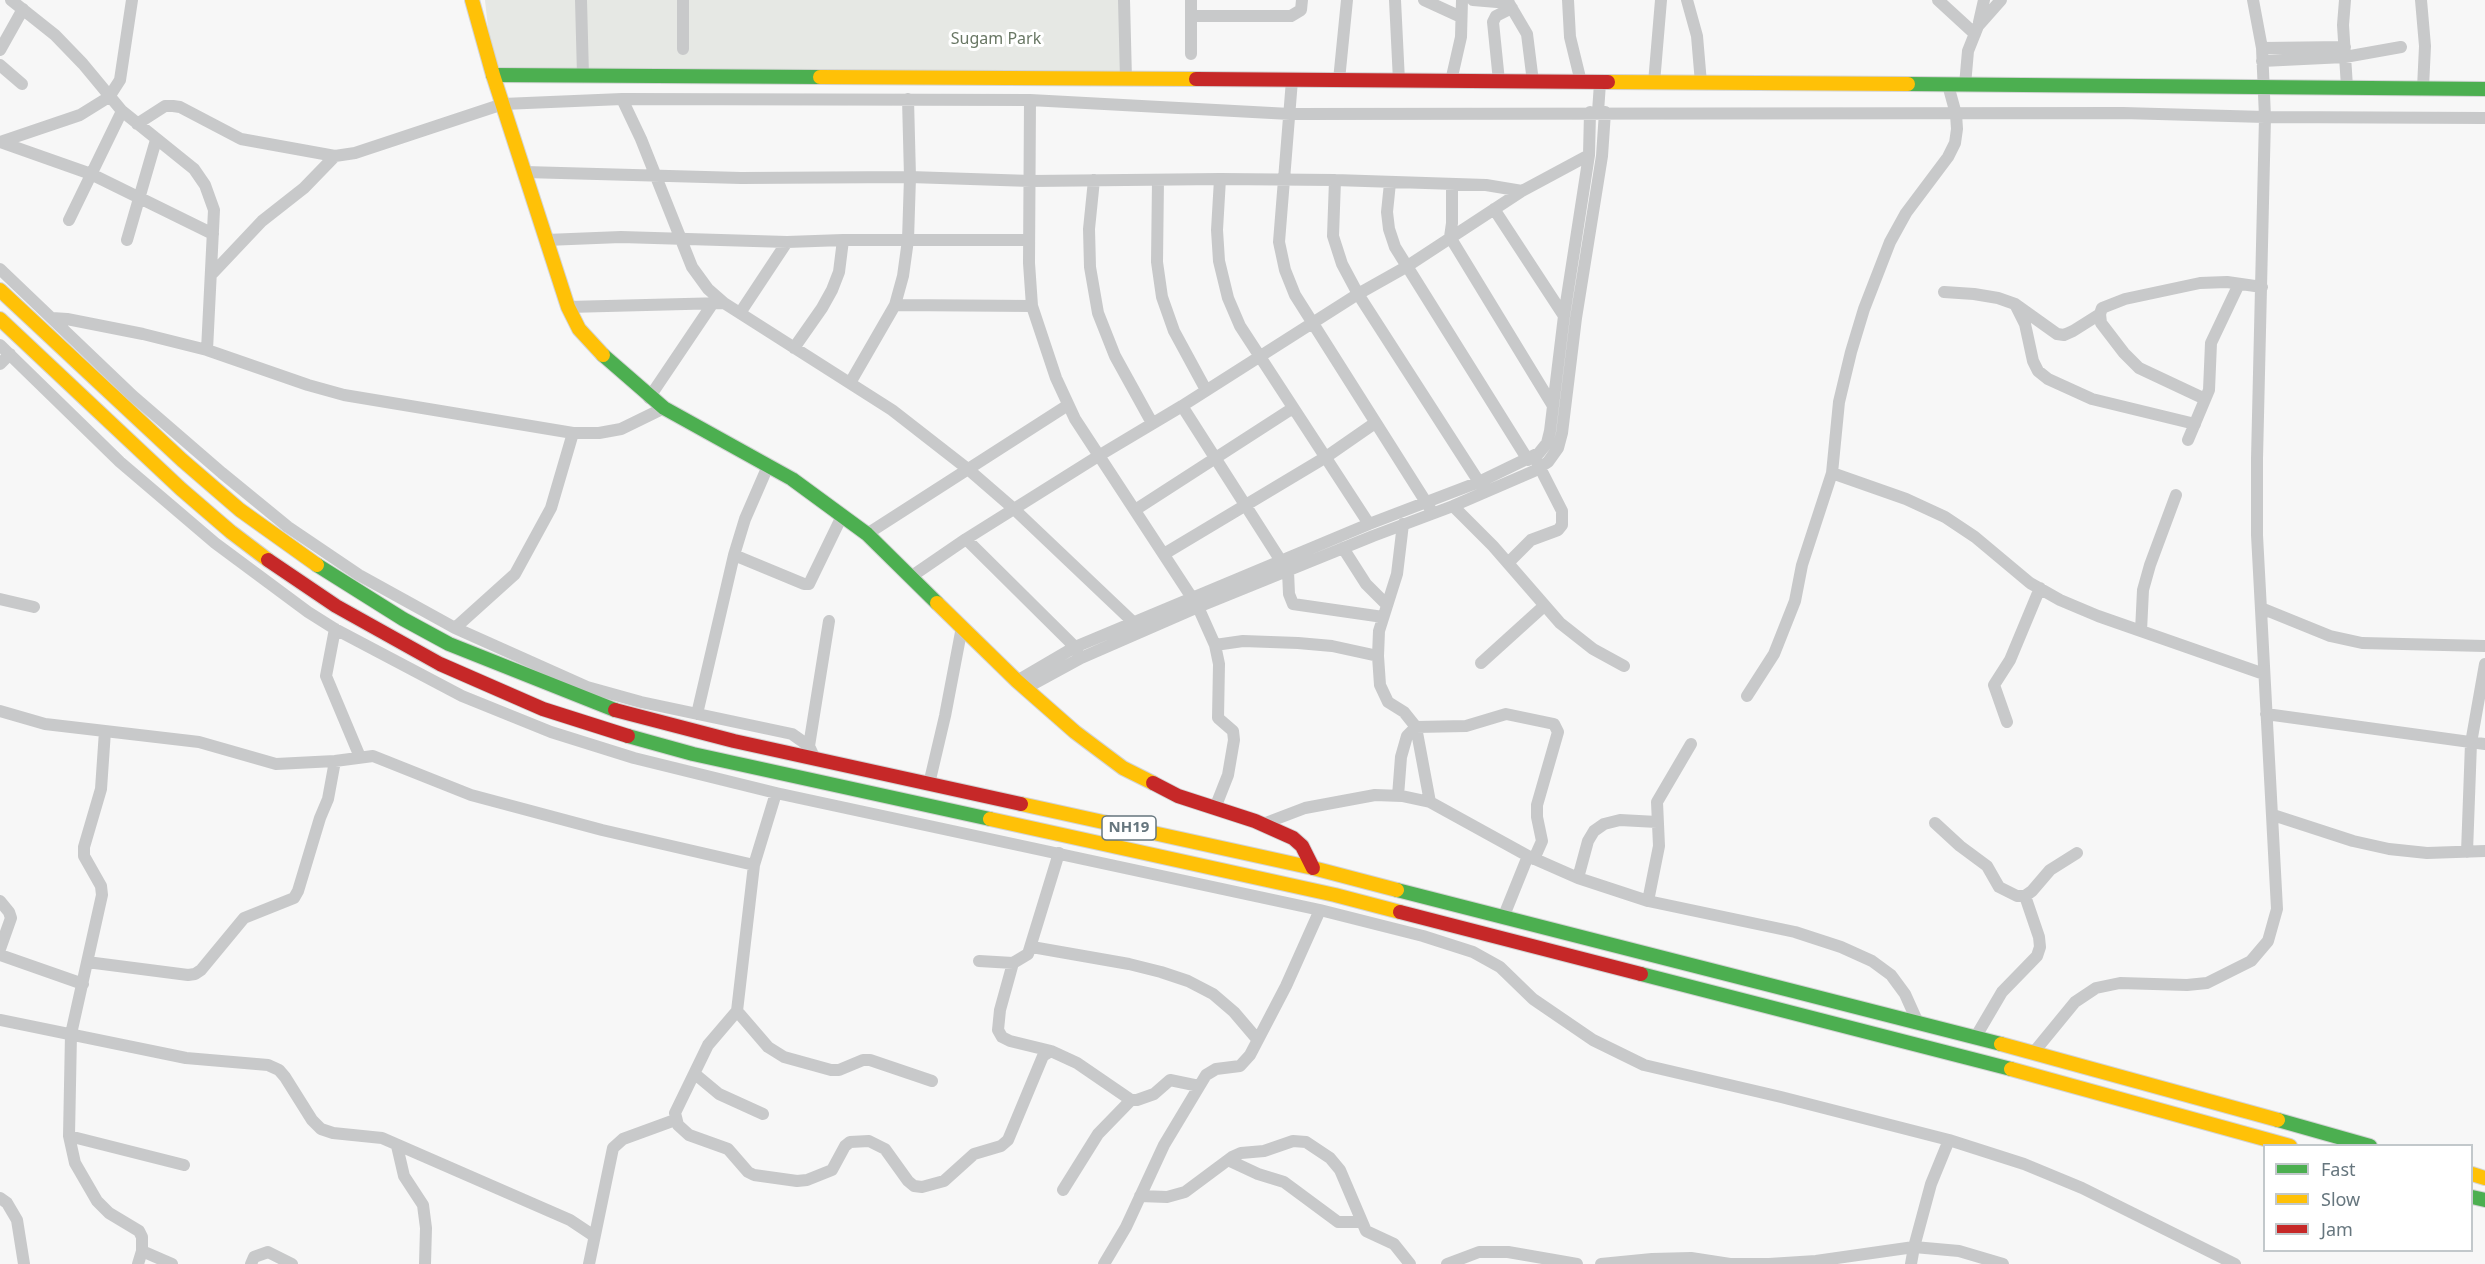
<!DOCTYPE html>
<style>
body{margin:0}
#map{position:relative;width:2485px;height:1264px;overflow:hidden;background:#f7f7f7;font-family:"Noto Sans",sans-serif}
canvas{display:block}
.legend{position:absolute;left:2263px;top:1144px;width:210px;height:108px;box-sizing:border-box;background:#fff;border:2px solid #c2c8cb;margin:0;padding:8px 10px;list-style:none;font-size:18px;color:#66767e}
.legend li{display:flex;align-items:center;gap:12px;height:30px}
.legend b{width:30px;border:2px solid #c2c8cb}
</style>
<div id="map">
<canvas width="2485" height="1264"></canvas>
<ul class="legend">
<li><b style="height:8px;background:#4caf50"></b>Fast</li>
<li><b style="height:8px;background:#ffc107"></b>Slow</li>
<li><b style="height:8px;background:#c62828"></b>Jam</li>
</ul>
</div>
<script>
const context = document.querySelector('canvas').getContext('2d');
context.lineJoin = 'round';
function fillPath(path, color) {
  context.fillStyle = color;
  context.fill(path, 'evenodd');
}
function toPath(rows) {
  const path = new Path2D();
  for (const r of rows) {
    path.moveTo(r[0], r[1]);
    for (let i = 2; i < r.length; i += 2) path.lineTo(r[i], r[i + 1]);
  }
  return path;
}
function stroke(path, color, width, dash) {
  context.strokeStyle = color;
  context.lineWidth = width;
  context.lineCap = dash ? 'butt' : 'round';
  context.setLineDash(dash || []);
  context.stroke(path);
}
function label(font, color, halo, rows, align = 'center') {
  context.font = font + ' "Noto Sans",sans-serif';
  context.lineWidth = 6;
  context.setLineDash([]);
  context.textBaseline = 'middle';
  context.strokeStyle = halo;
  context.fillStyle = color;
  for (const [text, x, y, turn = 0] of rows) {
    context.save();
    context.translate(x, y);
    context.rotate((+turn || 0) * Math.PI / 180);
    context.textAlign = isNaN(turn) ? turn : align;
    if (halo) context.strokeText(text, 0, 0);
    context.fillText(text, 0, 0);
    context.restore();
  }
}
const green = toPath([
 [485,0,1120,0,1126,79,493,75]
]);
const street = toPath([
 [11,0,55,35,83,64,122,111,194,169,205,185,214,210,207,350],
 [581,0,583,75],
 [1124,0,1126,79],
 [1191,0,1191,54],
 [1395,0,1399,81],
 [1424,0,1461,17],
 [1473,0,1509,3],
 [1507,0,1527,34,1533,82],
 [1568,0,1570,37,1581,82],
 [1687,0,1697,36,1701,83],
 [1938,0,1975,34],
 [2345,0,2343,25,2347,87],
 [2421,0,2425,46,2423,88],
 [1191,16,1291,16,1301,10,1302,0],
 [1979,22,1984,0],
 [2262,48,2345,47],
 [683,49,683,0],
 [0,50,23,9],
 [2262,61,2345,57,2401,47],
 [0,65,22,84],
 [1292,80,1279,242,1285,270,1295,295,1431,510],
 [1339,80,1347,0],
 [1451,81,1461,37,1462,0],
 [1499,81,1493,22,1496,16,1512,8],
 [1654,83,1661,0],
 [1965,85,1968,51,1978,26,2001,0],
 [622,99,641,139,692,267,708,289,724,303,892,410,969,470,1014,509,1133,622],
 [1030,100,1029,263,1032,306,1056,378,1075,419,1198,607,1215,645,1219,664,1218,718,1233,731,1234,740,1228,775,1215,808],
 [1598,112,1600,83],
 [137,124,165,106,173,106,180,107,241,139,335,156,355,153,503,104,622,99,1030,100,1290,114,2123,113,2265,117,2485,118],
 [0,142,91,174,213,234],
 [0,142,80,115,109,97,120,80,132,0],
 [525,172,741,178,910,177,1031,181,1220,179,1335,180,1486,185,1522,191],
 [1220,179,1217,230,1219,261,1228,298,1240,326,1369,524],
 [1094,180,1089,229,1090,267,1098,313,1115,356,1152,423],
 [1158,180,1157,262,1162,297,1174,331,1206,390],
 [1335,180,1333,236,1342,264,1358,294,1479,482],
 [1390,183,1387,212,1389,229,1395,247,1528,460],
 [1452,184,1452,223,1450,237,1553,406],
 [1494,209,1564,316],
 [69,220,122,111],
 [127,240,156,140],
 [546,240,621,237,787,242,843,240,1029,240],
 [0,269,133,396,222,473,288,527,359,575,455,628,587,687,641,702,792,734,809,746,815,759],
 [211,275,262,221,304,188,335,156],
 [1944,292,1974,294,1998,298,2015,304,2057,334,2064,335,2073,331,2100,314],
 [2015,304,2025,324,2033,361,2038,371,2048,379,2092,399,2195,424],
 [895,305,1032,306],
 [568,307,724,303],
 [740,313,787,242],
 [52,318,67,319,143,334,207,350,308,385,344,395,573,433,599,433,621,429,664,408],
 [0,345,120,462,215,543,308,612,335,629,462,696,551,732,634,758,776,793,1320,910,1423,936,1473,952,1500,967,1533,999,1593,1040,1644,1065,1781,1097,1949,1140,2024,1164,2082,1188,2235,1264],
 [794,348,822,308,832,290,839,272,843,240],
 [0,364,10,354],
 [850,383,895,305,903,276,908,240,910,177,908,99],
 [649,398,713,303],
 [2205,399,2139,368,2124,353,2101,323,2100,314,2102,308,2125,299,2200,283,2227,282,2262,287],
 [1182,406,1281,561],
 [2188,440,2209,390,2211,343,2239,284],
 [1832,473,1906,499,1945,517,1975,537,2030,583,2060,600,2098,616,2264,674],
 [1453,506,1493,546,1560,623,1593,649,1624,666],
 [1135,510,1293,408],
 [1403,524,1397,574,1379,631,1378,656,1380,685,1388,702,1404,712,1416,727,1430,802],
 [867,534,1068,405],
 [966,539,1075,647,1078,654],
 [1343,548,1366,584,1387,605],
 [1164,554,1326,457,1375,423],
 [734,555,804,584,809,584,842,516],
 [1508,563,1531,540,1558,530,1562,525,1562,511,1536,460],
 [1288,571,1289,594,1293,604,1383,617],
 [912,576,966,539,1100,455,1182,406,1358,294,1406,267,1522,191,1589,155],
 [0,599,34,607],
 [2261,608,2330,636,2362,643,2485,646],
 [455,628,515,574,551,508,573,433],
 [335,629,326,676,360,757],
 [2141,631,2143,590,2150,565,2176,495],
 [1215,645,1243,641,1298,643,1332,646,1378,656],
 [1481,663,1544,606],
 [1017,681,1075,647,1369,524,1479,482,1539,453,1547,443,1550,431,1564,316,1589,155,1590,112],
 [1026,688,1081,658,1198,607,1373,536,1453,506,1534,471,1548,462,1558,448,1562,433,1576,318,1602,156,1605,112],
 [1747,696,1774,654,1795,601,1802,565,1832,473,1839,402,1851,352,1864,309,1890,242,1906,213,1948,157,1955,143,1957,129,1956,114,1948,85],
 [0,711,45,724,199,742,276,764,335,761,373,756,471,795,602,830,754,865],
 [697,714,734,555,745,519,768,466],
 [2266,714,2485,744],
 [2007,722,1994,685,2010,660,2040,588],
 [105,731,101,789,84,847,84,856,101,886,102,895,71,1034,69,1136,75,1163,97,1201,109,1213,139,1231,142,1237,142,1251,138,1264],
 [809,746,829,621],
 [929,784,945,716,962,627],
 [776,793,754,865,737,1011,708,1045,675,1113,678,1125,689,1135,728,1149,748,1172,754,1175,797,1181,807,1180,832,1170,845,1146,850,1142,869,1141,885,1149,908,1181,914,1186,922,1187,944,1181,974,1154,1001,1146,1008,1140,1043,1056,1051,1051,1077,1063,1131,1100,1137,1100,1154,1094,1170,1080,1199,1086],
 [1398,796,1401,757,1407,736,1416,727,1466,726,1506,714,1554,724,1558,732,1537,805,1537,817,1542,841,1534,859],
 [2273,815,2353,841,2389,849,2427,853,2485,851],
 [1935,823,1960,846,1987,866,1999,887,2017,896,2025,896,2032,891,2050,870,2077,853],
 [1263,824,1305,808,1375,795,1402,796,1430,802,1528,856,1578,878,1648,901,1795,932,1841,947,1872,961,1891,975,1905,994,1918,1023],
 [2467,852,2471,743,2485,664],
 [1578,878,1588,841,1594,831,1604,824,1620,820,1657,822],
 [0,901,9,912,11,918,0,949],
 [1648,901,1659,846,1657,802,1691,744],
 [1503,918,1528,856],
 [1032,947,1129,964,1161,972,1188,981,1213,994,1234,1012,1257,1039],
 [0,955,83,984],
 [979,961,1013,963,1028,954,1059,853],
 [87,962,188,975,195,974,201,970,244,918,294,898,298,891,320,818,328,799,335,761],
 [1013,963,1000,1010,998,1030,1002,1037,1010,1041,1051,1051],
 [737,1011,768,1047,784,1057,831,1070,839,1070,863,1060,870,1060,932,1081],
 [0,1020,186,1058,268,1065,279,1070,285,1077,312,1120,321,1129,333,1133,382,1138,570,1220,594,1236],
 [1975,1038,2002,992,2037,956,2040,947,2039,937,2025,896],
 [2034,1052,2075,1002,2096,988,2120,983,2187,985,2207,983,2251,961,2268,941,2277,909,2257,535,2257,459,2265,117,2262,48,2253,0],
 [695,1074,719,1094,763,1114],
 [69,1136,184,1165],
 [397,1146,404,1176,423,1205,426,1228,425,1264],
 [1228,1160,1258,1174,1284,1182,1338,1222,1361,1222],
 [1063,1190,1098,1134,1131,1100],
 [1140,1196,1167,1197,1185,1192,1232,1157,1241,1153,1264,1151,1293,1141,1306,1142,1330,1158,1340,1170,1366,1231,1394,1244,1410,1264],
 [0,1198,7,1203,17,1220,24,1264],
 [142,1251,172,1264],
 [251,1264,254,1257,268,1252,292,1264],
 [589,1264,613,1148,623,1139,675,1120],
 [1104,1264,1126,1227,1164,1145,1206,1075,1216,1069,1240,1066,1250,1055,1286,986,1320,910],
 [1447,1264,1479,1252,1508,1252,1577,1264],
 [1601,1264,1652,1259,1691,1258,1730,1264,1769,1264,1816,1261,1914,1247,1931,1184,1949,1140],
 [1911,1264,1914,1247,1959,1251,2003,1264]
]);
const fast = toPath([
 [493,75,820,77],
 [1908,84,2485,89],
 [603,355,664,408,792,479,867,534,937,603],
 [317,565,403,619,449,644,615,710],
 [628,736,693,754,990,819],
 [1397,890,2001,1044],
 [1641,974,2011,1069],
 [2278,1120,2370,1146],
 [2472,1197,2485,1200]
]);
const slow = toPath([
 [472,0,493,75,568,307,579,329,603,355],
 [820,77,1196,79],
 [1608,82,1908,84],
 [0,290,182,460,240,510,317,565],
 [0,319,181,489,231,532,268,560],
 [937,603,1017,681,1075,732,1123,768,1153,783],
 [1021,804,1313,868,1397,890],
 [990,819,1335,895,1400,912],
 [2001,1044,2278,1120],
 [2011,1069,2290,1146],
 [2472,1174,2485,1178]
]);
const jam = toPath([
 [1196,79,1608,82],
 [268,560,336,606,440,664,543,709,628,736],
 [615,710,734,741,1021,804],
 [1153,783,1178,796,1255,821,1293,838,1302,846,1313,868],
 [1400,912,1641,974]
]);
const shields = [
 [1129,828,54]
];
const shieldNames = [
 ["NH19",1129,828]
];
const parkNames = [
 ["Sugam Park",996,39]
];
fillPath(green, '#e6e8e4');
stroke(fast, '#d3d4d5', 16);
stroke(slow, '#d3d4d5', 16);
stroke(jam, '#d3d4d5', 16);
stroke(street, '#c8c9ca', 12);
stroke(fast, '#4caf50', 14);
stroke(slow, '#ffc107', 14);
stroke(jam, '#c62828', 14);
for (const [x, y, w] of shields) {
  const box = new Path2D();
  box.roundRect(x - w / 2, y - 12, w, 24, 4.5);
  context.fillStyle = '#fff';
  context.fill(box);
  stroke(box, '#66767e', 1.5);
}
label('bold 15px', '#66767e', null, shieldNames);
label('16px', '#697764', '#fff', parkNames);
</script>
